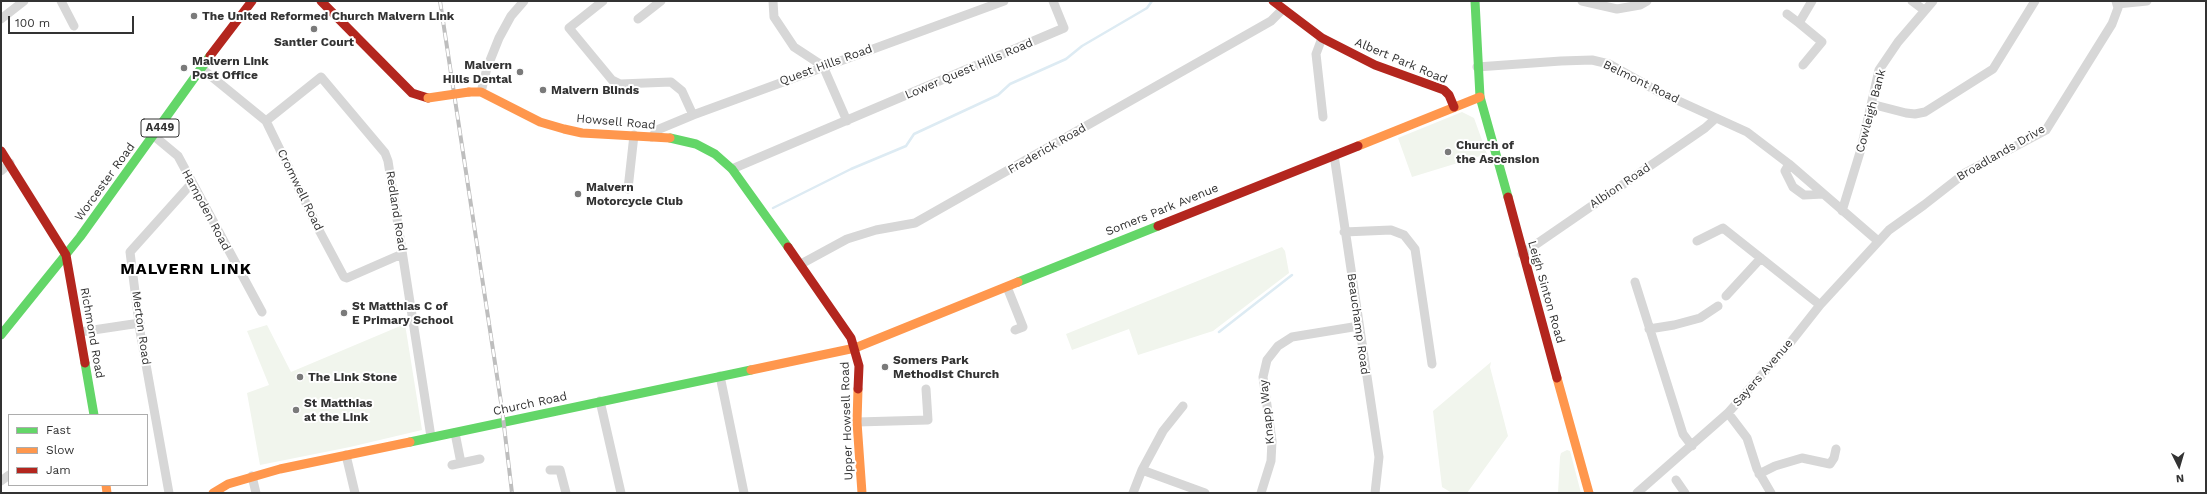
<!DOCTYPE html>
<style>
body{margin:0}
#map{position:relative;width:2207px;height:494px;overflow:hidden;background:#fff;font-family:"Work Sans",sans-serif}
canvas{display:block}
.frame{position:absolute;inset:0;border:2px solid #333;pointer-events:none}
.legend{position:absolute;left:8px;top:414px;width:140px;height:72px;box-sizing:border-box;background:#fff;border:1px solid #adadad;margin:0;padding:5px 7px;list-style:none;font-size:12px;color:#333}
.legend li{display:flex;align-items:center;gap:8px;height:20px}
.legend b{width:20px;border:1px solid #adadad}
.north{position:absolute;left:2159px;top:446px;width:40px;height:40px;-webkit-text-stroke:3px #fff;paint-order:stroke;rotate:175deg;font-size:11px;font-weight:700;line-height:16px;text-align:center;color:#333}
.north::after{content:'';display:block;margin:auto;width:14px;height:18px;background:#333;clip-path:polygon(50% 0,100% 100%,50% 72%,0 100%)}
.scale{position:absolute;left:8px;top:16px;width:126px;height:18px;box-sizing:border-box;border:2px solid #333;border-top:0;padding-left:5px;font-size:12px;line-height:14px;white-space:nowrap;color:#333;-webkit-text-stroke:3px #fff;paint-order:stroke}
</style>
<div id="map">
<canvas width="2207" height="494"></canvas>
<div class="frame"></div>
<ul class="legend">
<li><b style="height:5px;background:#63d668"></b>Fast</li>
<li><b style="height:5px;background:#ff974d"></b>Slow</li>
<li><b style="height:5px;background:#b3261e"></b>Jam</li>
</ul>
<div class="north">N</div>
<div class="scale">100 m</div>
</div>
<script>
const context = document.querySelector('canvas').getContext('2d');
context.lineJoin = 'round';
function fillPath(path, color) {
  context.fillStyle = color;
  context.fill(path, 'evenodd');
}
function toPath(rows) {
  const path = new Path2D();
  for (const r of rows) {
    path.moveTo(r[0], r[1]);
    for (let i = 2; i < r.length; i += 2) path.lineTo(r[i], r[i + 1]);
  }
  return path;
}
function stroke(path, color, width, dash) {
  context.strokeStyle = color;
  context.lineWidth = width;
  context.lineCap = dash ? 'butt' : 'round';
  context.setLineDash(dash || []);
  context.stroke(path);
}
function label(font, color, halo, rows, align = 'center') {
  context.font = font + ' "Work Sans",sans-serif';
  context.lineWidth = 4;
  context.setLineDash([]);
  context.textBaseline = 'middle';
  context.strokeStyle = halo;
  context.fillStyle = color;
  for (const [text, x, y, turn = 0] of rows) {
    context.save();
    context.translate(x, y);
    context.rotate((+turn || 0) * Math.PI / 180);
    context.textAlign = isNaN(turn) ? turn : align;
    if (halo) context.strokeText(text, 0, 0);
    context.fillText(text, 0, 0);
    context.restore();
  }
}
const green = toPath([
 [1462,112,1474,118,1487,154,1412,177,1398,138],
 [1282,247,1285,251,1289,273,1213,331,1138,355,1129,329,1072,350,1066,334],
 [405,324,422,430,350,447,260,465,247,393,269,385,247,331,267,325,291,372],
 [1491,362,1490,367,1508,436,1467,493,1452,493,1442,487,1433,411],
 [1567,450,1570,451,1581,493,1558,493,1560,457,1561,453]
]);
const stream = toPath([
 [773,208,851,169,906,146,914,134,998,95,1010,84,1066,59,1082,46,1147,8,1152,1],
 [1219,332,1292,275]
]);
const street = toPath([
 [61,1,74,26],
 [603,1,569,28,612,80,620,84,671,82,682,91,693,115],
 [773,1,774,17,794,47,823,66,847,121],
 [1582,1,1617,9,1640,5,1647,1],
 [1912,1,1924,10],
 [2117,4,2147,1],
 [1787,14,1799,23,1812,1],
 [1,19,24,1],
 [638,19,661,1],
 [1799,23,1822,42,1803,65],
 [1322,38,1316,54,1323,117],
 [1477,67,1561,61,1592,60,1609,64,1659,92,1747,132,1789,164,1878,241],
 [201,68,266,121,320,232,344,277,347,278,402,254],
 [481,92,487,68,499,38,511,16,524,1],
 [1871,104,1906,113,1915,114,1925,112,1993,69,2035,1],
 [266,121,321,77,385,153,388,161,431,437],
 [154,136,178,156,262,312],
 [652,137,657,130,693,115,1004,1],
 [1334,155,1379,457,1375,493],
 [1789,164,1785,171,1793,187,1804,195,1823,194],
 [732,169,1064,28,1053,1],
 [1,171,10,163],
 [628,189,634,135],
 [1842,211,1861,149,1879,70,1898,42,1933,1],
 [1344,232,1391,230,1404,235,1415,249,1432,364],
 [1697,241,1723,228,1820,305],
 [1522,254,1705,128,1716,118],
 [801,264,847,239,876,230,915,223,1271,21,1282,10],
 [1635,282,1683,434,1692,446],
 [1007,287,1023,327,1015,330],
 [1726,296,1761,258],
 [1649,329,1674,325,1700,318,1718,306],
 [80,332,140,323],
 [720,376,744,493],
 [600,401,621,493],
 [1728,413,1747,438,1757,469,1771,493],
 [857,422,928,420,926,389],
 [455,433,461,463],
 [346,455,355,493],
 [452,465,480,459],
 [550,470,560,470,566,493],
 [1142,470,1163,431,1183,406],
 [1759,474,1775,466,1802,458,1830,464,1834,458,1836,449],
 [252,476,256,493],
 [1676,480,1685,493],
 [1,481,9,475],
 [169,493,140,331,130,252,191,184],
 [1133,493,1142,470,1205,493],
 [1261,493,1271,461,1272,441,1263,377,1267,360,1278,346,1292,337,1359,326],
 [1637,493,1728,413,1790,343,1820,305,1889,230,1924,205,1965,173,2046,130,2112,24,2118,8,2116,1]
]);
const fast = toPath([
 [1475,1,1480,97,1508,197],
 [670,138,696,144,715,154,732,169,788,247],
 [1018,282,1158,226],
 [1,335,80,237,210,56],
 [85,363,94,415],
 [410,442,751,370]
]);
const slow = toPath([
 [469,92,481,92,540,122,564,129,582,133,670,138],
 [1358,146,1480,97],
 [751,370,855,348,1018,282],
 [1557,378,1589,493],
 [858,389,857,422,862,493],
 [106,485,107,493],
 [213,493,228,484,280,469,410,442]
]);
const jam = toPath([
 [321,1,412,93,428,98],
 [1273,1,1322,38,1375,65,1444,90,1449,95,1454,107],
 [210,56,252,1],
 [1,151,66,255,85,363],
 [1508,197,1557,378],
 [1158,226,1358,146],
 [788,247,851,338,859,366,858,389]
]);
const rail = toPath([
 [440,1,502,409,512,493]
]);
const slowBridge = toPath([
 [428,98,469,92]
]);
const markers = [
 [194,16,4,"#7a7a7a"],
 [314,29,4,"#7a7a7a"],
 [184,68,4,"#7a7a7a"],
 [520,72,4,"#7a7a7a"],
 [543,90,4,"#7a7a7a"],
 [1448,152,4,"#7a7a7a"],
 [578,194,4,"#7a7a7a"],
 [344,313,4,"#7a7a7a"],
 [885,367,4,"#7a7a7a"],
 [300,377,4,"#7a7a7a"],
 [296,410,4,"#7a7a7a"]
];
const shields = [
 [160,128,38]
];
const shieldNames = [
 ["A449",160,128]
];
const poiNames = [
 ["The United Reformed Church Malvern Link",202,16],
 ["Santler Court",314,42,"center"],
 ["Malvern Link",192,61],
 ["Post Office",192,75],
 ["Malvern",512,65,"right"],
 ["Hills Dental",512,79,"right"],
 ["Malvern Blinds",551,90],
 ["Church of",1456,145],
 ["the Ascension",1456,159],
 ["Malvern",586,187],
 ["Motorcycle Club",586,201],
 ["St Matthias C of",352,306],
 ["E Primary School",352,320],
 ["Somers Park",893,360],
 ["Methodist Church",893,374],
 ["The Link Stone",308,377],
 ["St Matthias",304,403],
 ["at the Link",304,417]
];
const streetNames = [
 ["Albert Park Road",1401,61,23],
 ["Quest Hills Road",826,65,-20],
 ["Lower Quest Hills Road",969,69,-23],
 ["Belmont Road",1641,82,26],
 ["Cowleigh Bank",1871,111,-75],
 ["Howsell Road",616,122,5],
 ["Frederick Road",1047,149,-30],
 ["Broadlands Drive",2001,153,-30],
 ["Worcester Road",105,182,-54],
 ["Albion Road",1620,186,-34],
 ["Cromwell Road",300,190,64],
 ["Hampden Road",206,210,62],
 ["Somers Park Avenue",1162,210,-22],
 ["Redland Road",396,211,81],
 ["Leigh Sinton Road",1546,292,74],
 ["Beauchamp Road",1358,324,82],
 ["Merton Road",141,328,82],
 ["Richmond Road",92,333,80],
 ["Sayers Avenue",1763,373,-49],
 ["Church Road",530,404,-12],
 ["Knapp Way",1267,412,-96],
 ["Upper Howsell Road",847,421,-92]
];
const districtNames = [
 ["MALVERN LINK",186,269]
];
fillPath(green, '#f1f5ed');
stroke(stream, '#ddebf3', 2.5);
stroke(street, '#d7d7d7', 9);
stroke(fast, '#63d668', 9);
stroke(slow, '#ff974d', 9);
stroke(jam, '#b3261e', 9);
stroke(rail, '#bebebe', 4);
stroke(rail, '#fff', 2.5, [8]);
stroke(slowBridge, '#ff974d', 9);
for (const [x, y, r, color] of markers) {
  const dot = new Path2D();
  dot.arc(x, y, r, 0, 2 * Math.PI);
  context.fillStyle = color;
  context.fill(dot);
  stroke(dot, '#fff', 1.5);
}
for (const [x, y, w] of shields) {
  const box = new Path2D();
  box.roundRect(x - w / 2, y - 9, w, 18, 3);
  context.fillStyle = '#fff';
  context.fill(box);
  stroke(box, '#333', 1);
}
label('bold 11px', '#333', null, shieldNames);
label('bold 12px', '#333', '#fff', poiNames, 'left');
label('12px', '#333', '#fff', streetNames);
context.letterSpacing = '1px';
label('bold 16px', '#000', '#fff', districtNames);
context.letterSpacing = '0px';
</script>
